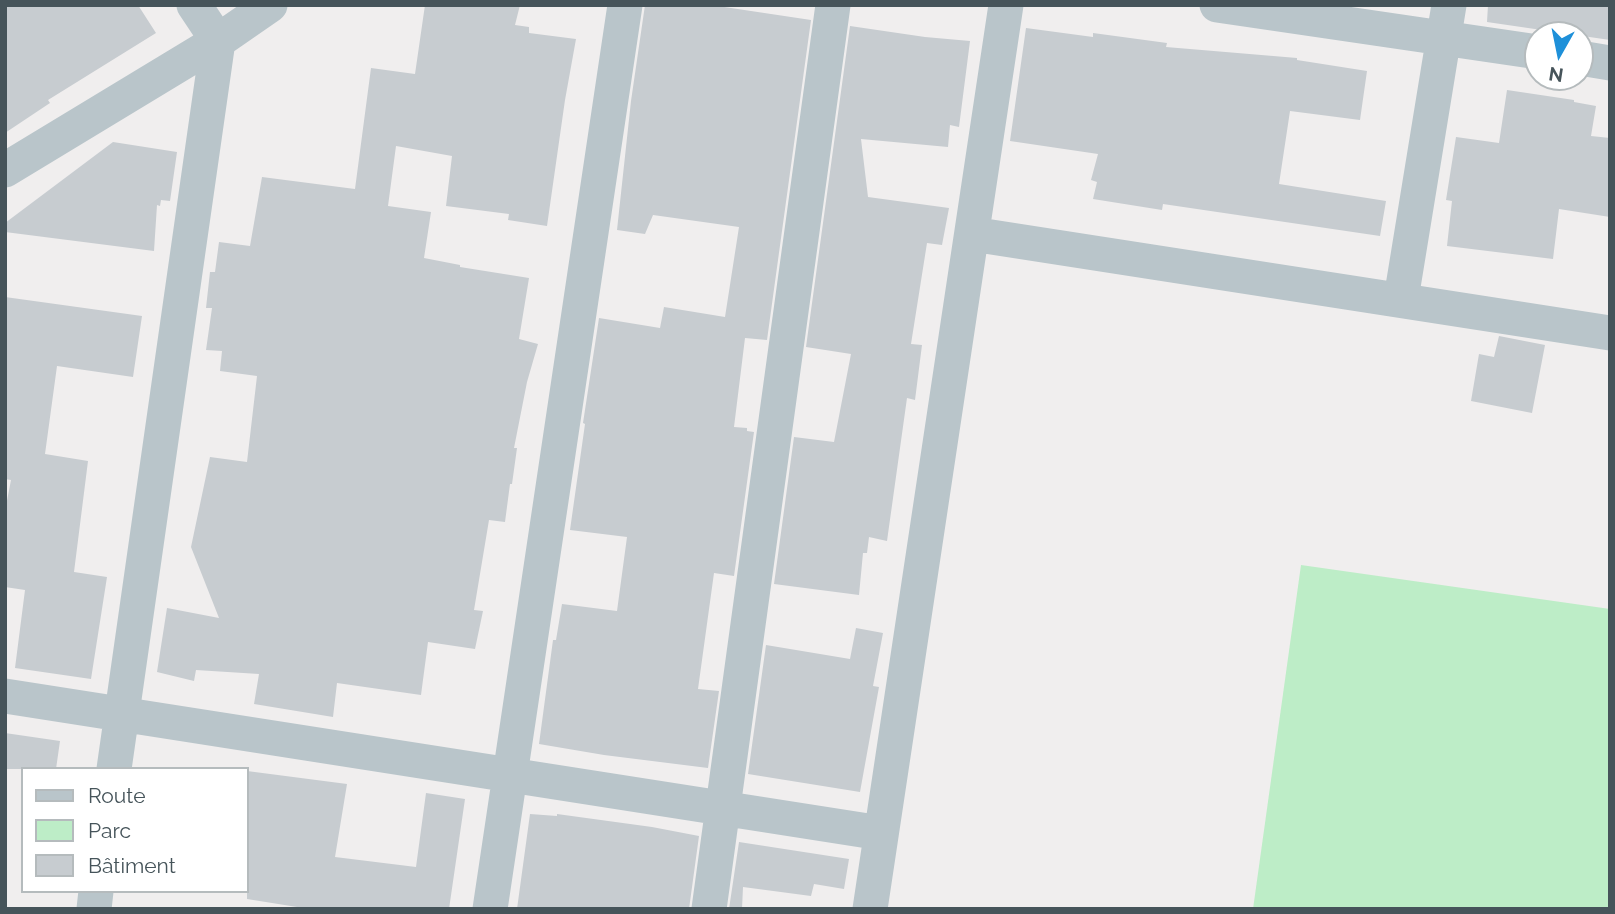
<!DOCTYPE html>
<meta charset="utf-8">
<style>
body{margin:0}
#map{position:relative;width:1615px;height:914px;overflow:hidden;background:#f0eeee;font-family:Raleway,sans-serif}
canvas{display:block}
.frame{position:absolute;inset:0;border:7px solid #46545a;pointer-events:none}
.legend{position:absolute;left:21px;top:767px;width:228px;height:126px;box-sizing:border-box;background:#fff;border:2px solid #b5bbbd;margin:0;padding:9px 12px;list-style:none;font-size:21px;color:#46545a}
.legend li{display:flex;align-items:center;gap:14px;height:35px}
.legend b{width:35px;border:2px solid #b5bbbd}
.north{position:absolute;left:1524px;top:21px;width:70px;height:70px;box-sizing:border-box;background:#fff;border:2px solid #b5bbbd;border-radius:50%;rotate:189deg;font-size:19px;font-weight:700;line-height:28px;text-align:center;color:#46545a}
.north::after{content:'';display:block;margin:auto;width:24px;height:32px;background:#1e90d9;clip-path:polygon(50% 0,100% 100%,50% 72%,0 100%)}
</style>
<div id="map">
<canvas width="1615" height="914"></canvas>
<div class="frame"></div>
<ul class="legend">
<li><b style="height:9px;background:#b9c5ca"></b>Route</li>
<li><b style="height:19px;background:#bdedc7"></b>Parc</li>
<li><b style="height:19px;background:#c7ccd0"></b>Bâtiment</li>
</ul>
<div class="north">N</div>
</div>
<script>
const context = document.querySelector('canvas').getContext('2d');
context.lineJoin = 'round';
function fillPath(path, color) {
  context.fillStyle = color;
  context.fill(path, 'evenodd');
}
function toPath(rows) {
  const path = new Path2D();
  for (const r of rows) {
    path.moveTo(r[0], r[1]);
    for (let i = 2; i < r.length; i += 2) path.lineTo(r[i], r[i + 1]);
  }
  return path;
}
function stroke(path, color, width, dash) {
  context.strokeStyle = color;
  context.lineWidth = width;
  context.lineCap = dash ? 'butt' : 'round';
  context.setLineDash(dash || []);
  context.stroke(path);
}
const green = toPath([
 [1301,565,1610,609,1610,909,1253,909]
]);
const building = toPath([
 [5,5,138,5,156,33,48,100,50,103,5,133],
 [425,5,520,5,515,25,529,27,529,33,576,39,565,100,547,226,508,220,509,214,446,206,452,156,396,146,388,206,431,212,424,258,460,265,460,267,529,278,519,339,538,344,527,382,514,448,517,448,512,484,510,484,505,522,489,520,474,610,483,611,475,649,428,642,421,695,337,683,333,717,254,704,259,674,196,670,194,681,157,672,167,608,219,618,191,547,210,457,247,462,257,376,220,371,222,351,206,350,212,308,206,308,210,272,215,272,219,242,250,246,262,177,355,189,371,68,415,74],
 [645,5,711,5,811,20,767,340,745,338,734,427,747,428,747,431,754,432,734,576,714,573,698,689,719,691,708,768,604,755,539,744,553,640,556,640,562,604,617,611,627,537,570,530,585,424,583,423,599,318,660,328,664,307,725,317,739,227,653,215,645,234,617,230,631,101],
 [1488,5,1610,5,1610,40,1487,22],
 [850,26,925,37,970,41,959,127,950,125,948,147,861,139,868,197,949,208,942,245,927,243,911,344,922,345,915,400,907,398,887,541,869,537,867,553,863,553,859,595,774,584,794,437,834,442,851,354,806,347],
 [1026,28,1093,37,1093,33,1167,43,1166,47,1297,58,1297,60,1367,71,1360,120,1290,111,1279,184,1386,201,1380,236,1163,204,1162,210,1093,199,1097,182,1091,180,1098,154,1010,141],
 [1507,90,1574,100,1574,102,1596,106,1591,136,1610,138,1610,217,1559,209,1553,259,1447,246,1452,201,1446,200,1456,137,1499,143],
 [113,142,177,152,170,201,161,200,160,206,157,205,154,251,5,232,5,223],
 [5,297,142,316,133,377,57,366,45,454,88,461,74,572,107,577,91,679,15,668,25,590,5,587,5,511,11,480,5,479],
 [1499,336,1545,345,1532,413,1471,401,1479,354,1494,357],
 [856,628,883,633,873,686,879,687,860,792,748,774,766,645,850,659],
 [5,733,60,741,56,769,5,769],
 [247,771,347,784,335,857,416,867,426,793,465,799,449,909,297,909,297,907,247,899],
 [530,814,557,816,557,814,652,827,699,836,689,909,517,909],
 [739,842,849,859,844,889,814,884,811,896,743,887,742,909,729,909]
]);
const minor = toPath([
 [1217,5,1538,52],
 [1580,58,1610,63],
 [5,170,218,41,270,5],
 [972,234,1610,333],
 [1401,299,1449,5],
 [5,696,881,833],
 [114,769,218,41,194,5],
 [94,909,96,891],
 [490,909,625,5],
 [709,909,833,5],
 [870,909,1006,5]
]);
fillPath(green, '#bdedc7');
fillPath(building, '#c7ccd0');
stroke(minor, '#b9c5ca', 35);
</script>
